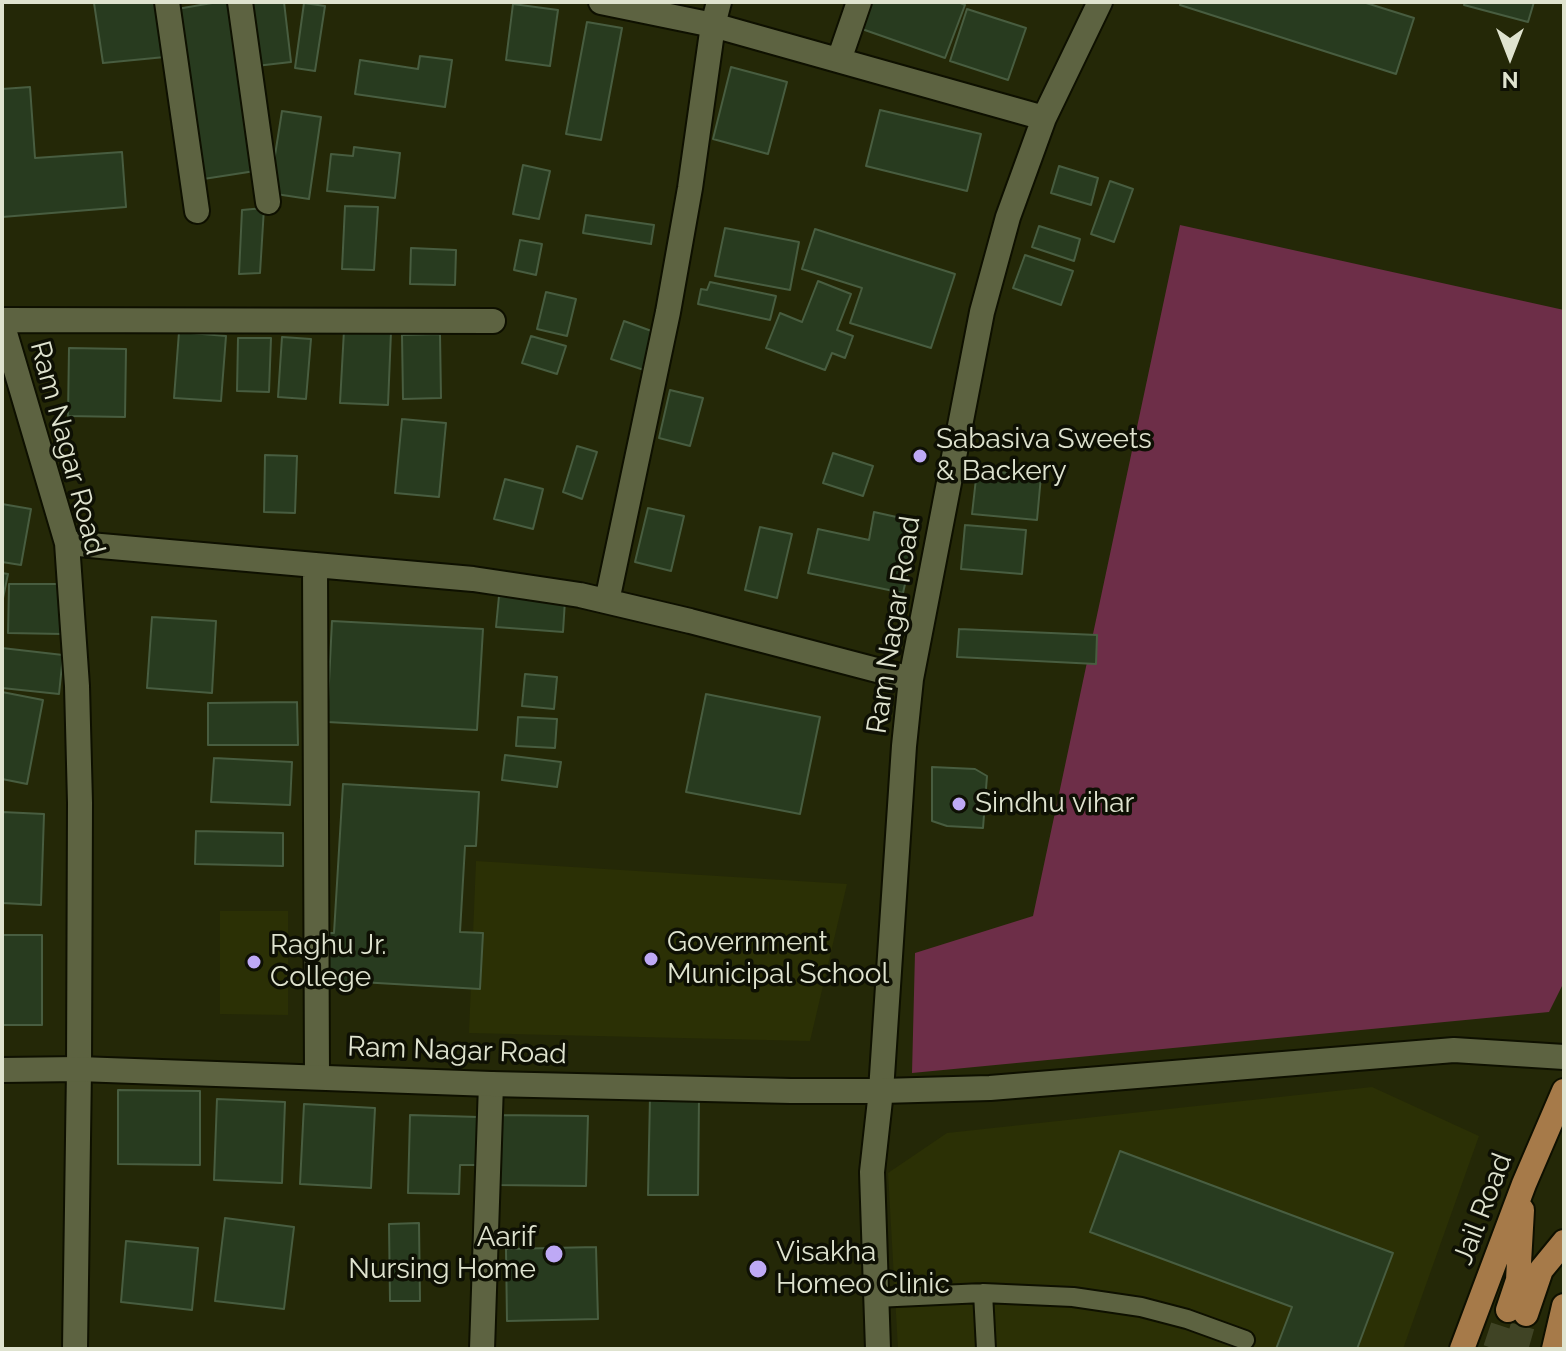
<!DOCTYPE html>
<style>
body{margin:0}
#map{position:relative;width:1566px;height:1351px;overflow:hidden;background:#242807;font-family:Raleway,sans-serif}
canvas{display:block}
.frame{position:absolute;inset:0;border:4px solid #dfe3cf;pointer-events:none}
.north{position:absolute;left:1470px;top:16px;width:80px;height:80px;-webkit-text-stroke:6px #0e1004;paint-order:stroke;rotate:180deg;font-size:22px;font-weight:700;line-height:32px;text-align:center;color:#dfe3cf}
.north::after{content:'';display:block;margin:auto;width:28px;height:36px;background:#dfe3cf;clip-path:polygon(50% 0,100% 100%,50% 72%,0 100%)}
</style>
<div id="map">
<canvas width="1566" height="1351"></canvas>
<div class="frame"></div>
<div class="north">N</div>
</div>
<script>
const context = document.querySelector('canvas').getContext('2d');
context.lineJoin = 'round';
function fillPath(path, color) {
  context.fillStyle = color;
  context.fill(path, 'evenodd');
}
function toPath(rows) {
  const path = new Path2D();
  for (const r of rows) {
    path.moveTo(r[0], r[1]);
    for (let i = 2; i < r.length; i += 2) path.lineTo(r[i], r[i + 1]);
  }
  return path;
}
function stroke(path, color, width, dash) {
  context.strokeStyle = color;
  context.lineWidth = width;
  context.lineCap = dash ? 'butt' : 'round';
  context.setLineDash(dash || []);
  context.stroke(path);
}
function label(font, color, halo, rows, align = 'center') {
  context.font = font + ' Raleway,sans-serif';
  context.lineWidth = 7;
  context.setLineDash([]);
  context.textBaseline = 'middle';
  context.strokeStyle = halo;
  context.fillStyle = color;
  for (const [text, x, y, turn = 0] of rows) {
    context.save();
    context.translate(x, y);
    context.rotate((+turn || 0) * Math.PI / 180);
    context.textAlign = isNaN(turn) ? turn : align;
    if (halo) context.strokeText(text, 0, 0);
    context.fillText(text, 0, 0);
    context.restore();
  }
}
const built = toPath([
 [476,861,847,884,810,1041,469,1033],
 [220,911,288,911,288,1015,220,1014],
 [1372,1087,1479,1136,1403,1349,898,1349,888,1173,947,1133]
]);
const green = toPath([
 [1180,225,1564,310,1564,982,1549,1012,912,1073,915,953,1033,916]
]);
const building = toPath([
 [125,2,159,2,165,57,103,63,94,3,125,2],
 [218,2,228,2,255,171,197,180,171,10,218,2],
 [249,2,284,2,291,62,256,66,249,2],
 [868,2,958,2,965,5,945,58,859,28,868,2],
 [1181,2,1363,2,1414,18,1396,74,1180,5,1181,2],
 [1465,2,1534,2,1528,22,1464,5,1465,2],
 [304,3,325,6,315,71,295,68,304,3],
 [513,4,558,10,550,66,506,60,513,4],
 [967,9,1026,28,1008,80,950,61,967,9],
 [587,22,622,28,601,140,566,134,587,22],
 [420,56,452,60,445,107,355,94,360,60,418,69,420,56],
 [731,67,787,82,768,154,713,139,731,67],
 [30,87,35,158,122,152,126,207,2,217,2,89,30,87],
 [880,110,981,134,967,191,866,166,880,110],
 [282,111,321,117,309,199,269,193,282,111],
 [354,147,400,153,395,198,327,191,331,154,353,156,354,147],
 [523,165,550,171,539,219,513,214,523,165],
 [1059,166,1098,178,1091,205,1051,193,1059,166],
 [1110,181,1133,189,1114,242,1091,234,1110,181],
 [345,206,378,207,374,270,342,269,345,206],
 [264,208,260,273,239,274,242,210,264,208],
 [586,215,654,225,651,244,583,233,586,215],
 [1039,226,1080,239,1074,261,1032,247,1039,226],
 [725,228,799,242,790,290,715,276,725,228],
 [815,229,955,274,931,348,850,323,862,288,802,269,815,229],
 [520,240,542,244,536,275,514,270,520,240],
 [411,248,456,250,455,285,410,284,411,248],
 [1025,255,1073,271,1061,305,1013,288,1025,255],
 [818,281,851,294,837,330,853,336,845,358,832,353,825,370,766,348,780,313,802,322,818,281],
 [710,282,776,296,770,320,698,304,701,289,707,290,710,282],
 [546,292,576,299,567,336,537,329,546,292],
 [624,321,657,333,644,370,611,359,624,321],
 [344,330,391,332,388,405,340,403,344,330],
 [179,332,226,336,221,401,174,398,179,332],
 [440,334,441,398,403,399,402,335,440,334],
 [531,336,566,346,557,374,522,363,531,336],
 [282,337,311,339,306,399,278,397,282,337],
 [238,338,271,338,269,392,237,391,238,338],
 [69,348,126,349,125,417,68,416,69,348],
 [670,390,703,398,690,446,659,438,670,390],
 [402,419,446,423,439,497,395,493,402,419],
 [577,446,597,452,582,499,563,492,577,446],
 [833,453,873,466,863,496,823,483,833,453],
 [265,455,297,456,295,513,264,512,265,455],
 [977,470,1041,476,1037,520,972,514,977,470],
 [505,479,543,489,533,529,494,519,505,479],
 [2,504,31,509,21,565,2,562,2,504],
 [648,508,684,516,671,571,635,562,648,508],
 [874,512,919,522,903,593,808,573,818,529,869,540,874,512],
 [965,525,1026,530,1022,574,961,569,965,525],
 [760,527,792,534,777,598,745,590,760,527],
 [2,573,8,574,2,603,2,573],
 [9,584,63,584,63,634,8,633,9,584],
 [499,596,565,600,563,632,496,627,499,596],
 [152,617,216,621,212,693,147,688,152,617],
 [332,621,483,629,477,730,327,722,332,621],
 [959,629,1097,635,1096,664,957,657,959,629],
 [2,648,63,655,59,694,2,688,2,648],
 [525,674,557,677,554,709,522,706,525,674],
 [2,692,43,700,27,784,2,779,2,692],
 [706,694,820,717,800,814,686,792,706,694],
 [297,702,298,745,208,745,208,703,297,702],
 [518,717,557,719,555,748,516,746,518,717],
 [505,755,561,762,557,787,502,780,505,755],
 [214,758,292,762,290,805,211,802,214,758],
 [932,767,975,769,987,776,983,828,947,826,932,821,932,767],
 [343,784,479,792,476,846,465,846,460,932,483,933,480,989,326,980,329,933,334,933,343,784],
 [2,812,44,814,41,905,2,903,2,812],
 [196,831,283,833,283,866,195,864,196,831],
 [2,935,42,935,42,1025,2,1025,2,935],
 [118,1090,200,1091,200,1165,118,1164,118,1090],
 [650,1096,699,1097,698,1195,648,1195,650,1096],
 [217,1099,285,1102,282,1183,214,1180,217,1099],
 [304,1104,375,1108,371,1188,300,1184,304,1104],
 [410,1115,479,1117,478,1165,460,1165,459,1194,408,1193,410,1115],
 [498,1115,588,1116,586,1186,496,1185,498,1115],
 [1120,1151,1393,1253,1357,1349,1276,1349,1292,1307,1090,1232,1120,1151],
 [225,1218,294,1227,284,1309,215,1301,225,1218],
 [419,1223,420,1301,390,1301,389,1224,419,1223],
 [126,1241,198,1248,192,1310,121,1302,126,1241],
 [596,1247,598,1319,507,1321,506,1249,596,1247]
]);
const primaryTunnel = toPath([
 [1495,1349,1508,1310],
 [1516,1349,1526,1314]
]);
const lane = toPath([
 [983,1293,986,1349],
 [875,1298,983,1293,1073,1297,1141,1307,1187,1319,1245,1340]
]);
const street = toPath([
 [167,2,197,211],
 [240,2,268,202],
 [601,2,713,25,1044,118],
 [839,60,859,2],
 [2,320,493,321],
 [2,323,67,543,77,686,80,803,79,1069,75,1349],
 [67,543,473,579,580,595,690,621,911,679],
 [315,565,317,1076],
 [607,601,668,312,690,188,713,25,719,2],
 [881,1091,904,746,911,679,982,312,1008,217,1044,118,1100,2],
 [482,1349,491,1084]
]);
const secondary = toPath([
 [2,1070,79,1069,491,1084,791,1091,881,1091,990,1088,1454,1050,1564,1057],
 [878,1349,872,1172,881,1091]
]);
const primary = toPath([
 [1508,1310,1518,1280,1522,1210],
 [1526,1314,1541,1270,1564,1242],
 [1462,1349,1524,1184,1564,1091],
 [1554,1349,1564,1306]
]);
const markers = [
 [920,456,8,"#bea9f5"],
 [959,804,8,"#bea9f5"],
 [651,959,8,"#bea9f5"],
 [254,962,8,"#bea9f5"],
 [554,1254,10,"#bea9f5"],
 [758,1269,10,"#bea9f5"]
];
const poiNames = [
 ["Sabasiva Sweets",936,440],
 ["& Backery",936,472],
 ["Sindhu vihar",975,804],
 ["Government",667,943],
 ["Municipal School",667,975],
 ["Raghu Jr.",270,946],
 ["College",270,978],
 ["Aarif",536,1238,"right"],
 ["Nursing Home",536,1270,"right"],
 ["Visakha",776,1253],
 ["Homeo Clinic",776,1285]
];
const streetNames = [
 ["Ram Nagar Road",67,448,75],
 ["Ram Nagar Road",894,625,-81],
 ["Ram Nagar Road",457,1051,2],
 ["Jail Road",1483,1209,-69]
];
fillPath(built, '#2b3005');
fillPath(green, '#6d2e48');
fillPath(building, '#283b1f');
stroke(building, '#485d40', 2);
stroke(primaryTunnel, '#404425', 24, [24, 12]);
stroke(lane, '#0e1000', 22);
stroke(street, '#0e1000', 28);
stroke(secondary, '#0e1000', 28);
stroke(primary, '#0e1000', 28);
stroke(lane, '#5d6341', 18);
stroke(street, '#5d6341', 24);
stroke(secondary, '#5d6341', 24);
stroke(primary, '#a67a49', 24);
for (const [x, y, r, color] of markers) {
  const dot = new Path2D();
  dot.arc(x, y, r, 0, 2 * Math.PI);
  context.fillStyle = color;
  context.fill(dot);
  stroke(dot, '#0e1004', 3);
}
label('28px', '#dfe3cf', '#0e1004', poiNames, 'left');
label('28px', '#dfe3cf', '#0e1004', streetNames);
</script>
